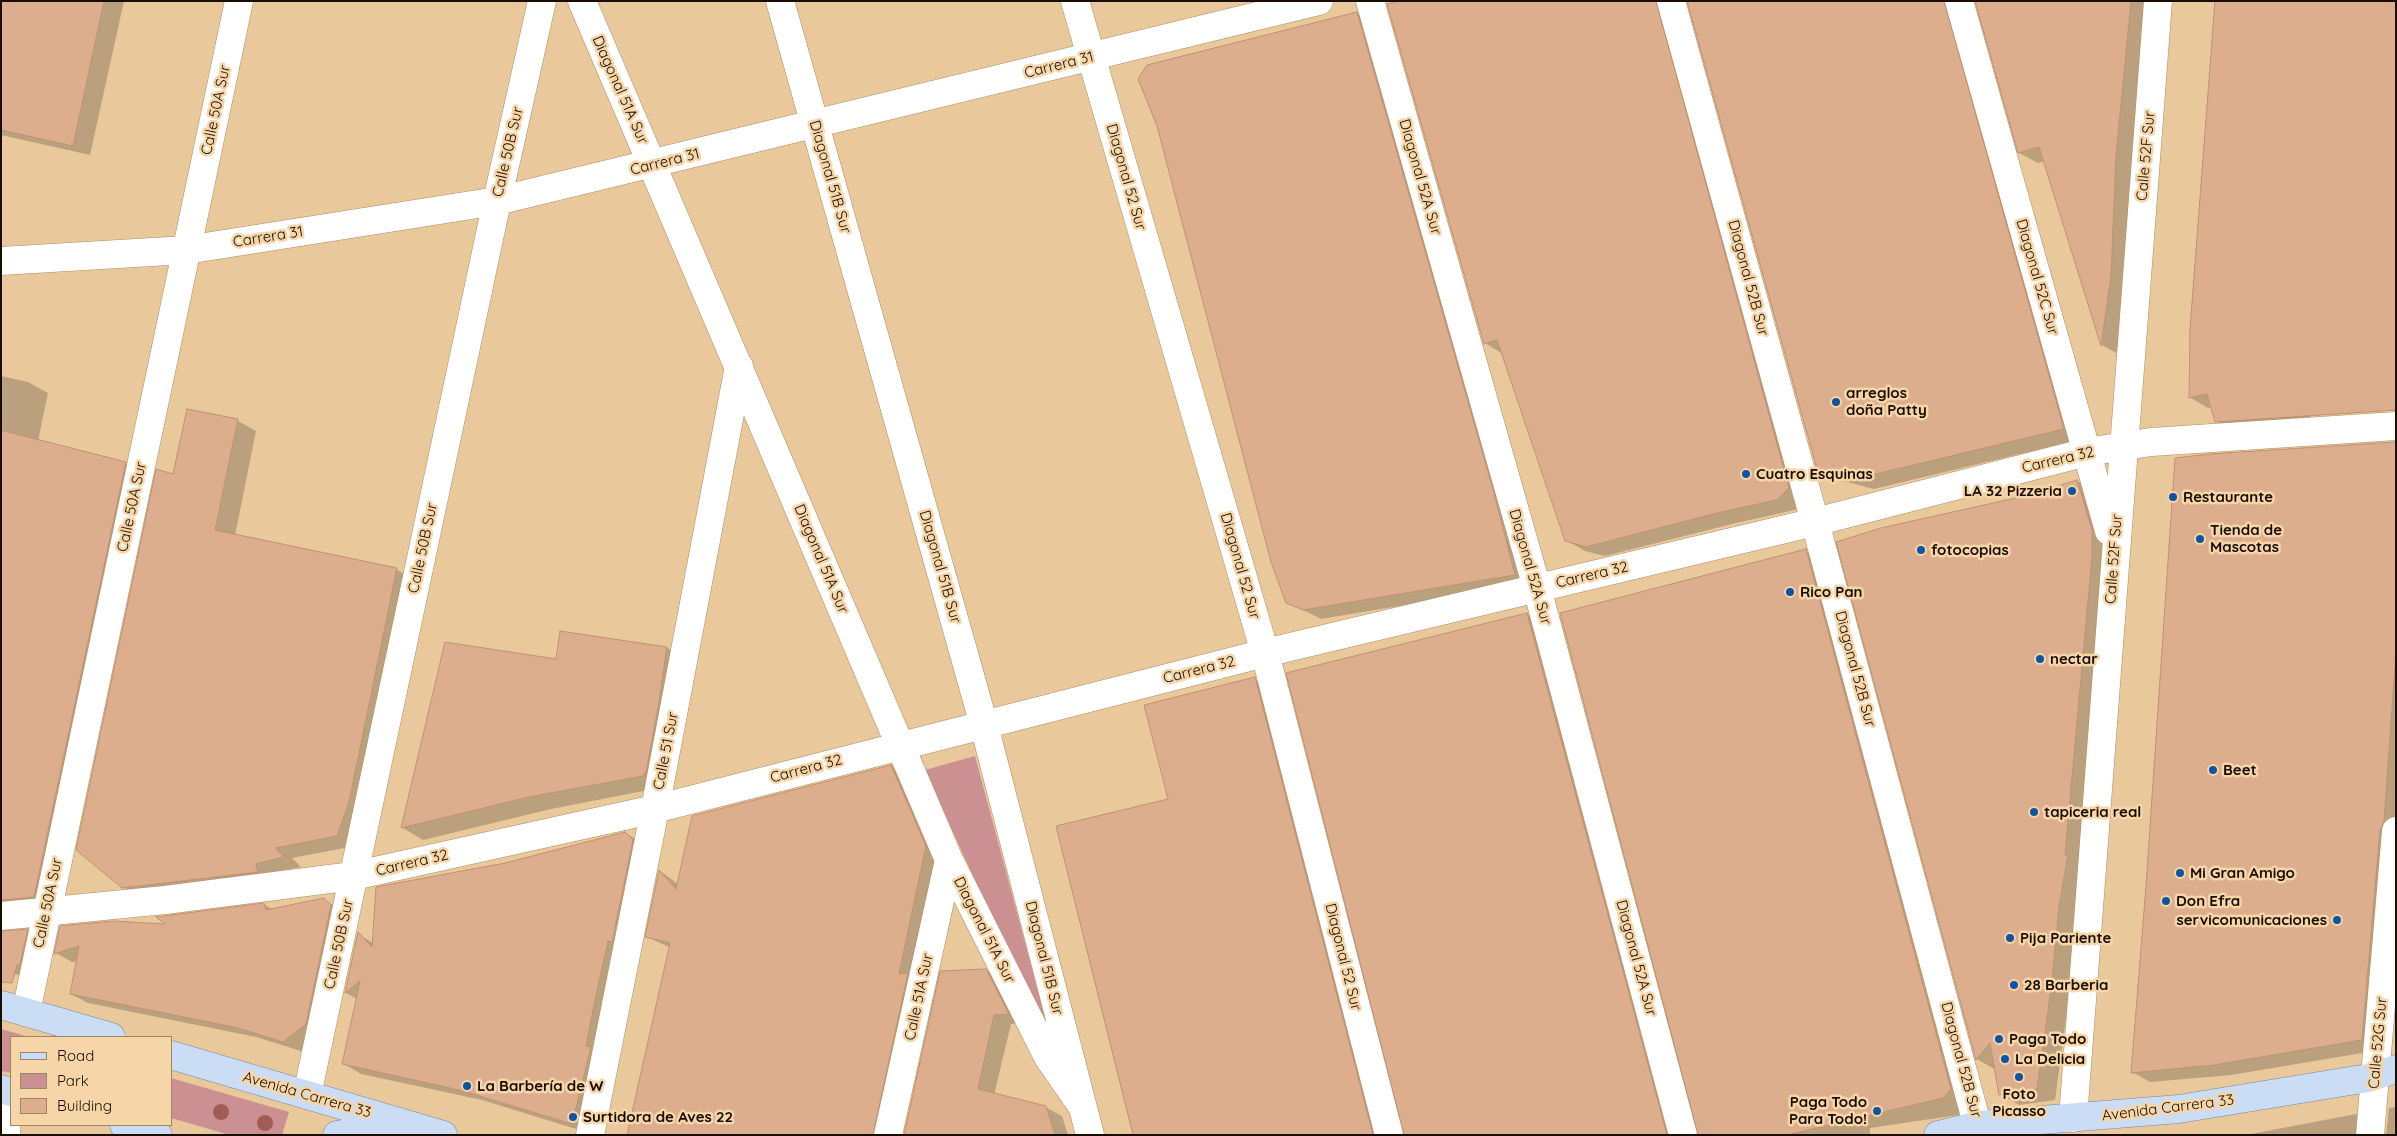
<!DOCTYPE html>
<meta charset="utf-8">
<style>
body{margin:0}
#map{position:relative;width:2397px;height:1136px;overflow:hidden;background:#e9c99b;font-family:Quicksand,sans-serif}
canvas{display:block}
.frame{position:absolute;inset:0;border:2px solid #180d00;pointer-events:none}
.legend{position:absolute;left:10px;top:1036px;width:162px;height:90px;box-sizing:border-box;background:#f6d6a8;border:1px solid #9d8665;margin:0;padding:6px 9px;list-style:none;font-size:15px;color:#180d00}
.legend li{display:flex;align-items:center;gap:10px;height:25px}
.legend b{width:25px;border:1px solid #9d8665}
</style>
<div id="map">
<canvas width="2397" height="1136"></canvas>
<div class="frame"></div>
<ul class="legend">
<li><b style="height:6px;background:#cbddf4"></b>Road</li>
<li><b style="height:14px;background:#cb9092"></b>Park</li>
<li><b style="height:14px;background:#ddae8e"></b>Building</li>
</ul>
</div>
<script>
const context = document.querySelector('canvas').getContext('2d');
context.lineJoin = 'round';
function fillPath(path, color) {
  context.fillStyle = color;
  context.fill(path, 'evenodd');
}
function toPath(rows) {
  const path = new Path2D();
  for (const r of rows) {
    path.moveTo(r[0], r[1]);
    for (let i = 2; i < r.length; i += 2) path.lineTo(r[i], r[i + 1]);
  }
  return path;
}
function stroke(path, color, width, dash) {
  context.strokeStyle = color;
  context.lineWidth = width;
  context.lineCap = dash ? 'butt' : 'round';
  context.setLineDash(dash || []);
  context.stroke(path);
}
function label(font, color, halo, rows, align = 'center') {
  context.font = font + ' Quicksand,sans-serif';
  context.lineWidth = 5;
  context.setLineDash([]);
  context.textBaseline = 'middle';
  context.strokeStyle = halo;
  context.fillStyle = color;
  for (const [text, x, y, turn = 0] of rows) {
    context.save();
    context.translate(x, y);
    context.rotate((+turn || 0) * Math.PI / 180);
    context.textAlign = isNaN(turn) ? turn : align;
    if (halo) context.strokeText(text, 0, 0);
    context.fillText(text, 0, 0);
    context.restore();
  }
}
const green = toPath([
 [975,756,1056,1059,925,770],
 [1,1029,29,1037,11,1037,11,1073,1,1071],
 [171,1078,289,1112,282,1135,230,1135,171,1118]
]);
const shadow = toPath([
 [1,1,124,1,90,155,1,135],
 [1407,1,1678,1,1807,499,1795,510,1736,523,1605,556,1585,551,1566,540,1503,354,1485,343],
 [1689,1,1966,1,2082,439,1874,489,1836,479,1818,468],
 [1977,1,2151,1,2120,355,2102,345,2045,161,2038,163,2019,153],
 [2216,1,2313,389,2310,427,2234,432,2216,421,2212,407,2208,408,2191,398],
 [1357,13,1374,23,1531,584,1321,619,1287,602],
 [1,376,28,382,48,393,38,441,125,463,145,474,53,908,4,929,6,932,27,930,46,941,29,978,1,970],
 [188,410,238,421,256,431,235,536,397,570,415,580,355,846,292,858,301,867,142,898,123,887,174,475],
 [2396,444,2396,871,2380,1050,2231,1075,2150,1082,2132,1072],
 [2077,481,2096,492,2111,542,2086,867,2055,1100,2019,1105,2000,1094,1996,1070,1977,1059,2030,496],
 [1806,551,1826,562,1970,1100,1958,1115,1870,1128,1870,1135,1699,1135],
 [1527,614,1547,625,1683,1135,1421,1135],
 [561,632,667,648,688,660,664,787,551,809,423,840,403,828,446,644,557,661],
 [1255,679,1273,689,1388,1135,1134,1135,1169,800],
 [891,766,907,775,942,856,890,1135,631,1135,671,948,647,937,660,871,678,884],
 [625,833,643,843,589,1133,482,1100,361,1074,344,1064,357,999,346,993,358,934,373,943,505,864],
 [324,900,341,909,323,1033,301,1051,256,1037,88,1003,71,994,78,961,72,962,56,953,61,927,169,926,264,904,273,910],
 [986,970,1002,979,1024,1023,1011,1024,994,1095,1045,1107,1062,1116,1068,1135,905,1135],
 [2396,1107,2396,1135,2386,1135,2389,1108],
 [2356,1114,2373,1124,2373,1135,2246,1135]
]);
const building = toPath([
 [1,1,104,1,73,146,1,130,1,1],
 [1398,1,1656,1,1789,488,1777,500,1717,513,1586,547,1565,541,1497,340,1484,344,1387,4,1398,1],
 [1687,1,1944,1,2064,429,1855,479,1817,469,1687,1],
 [1975,1,2131,1,2116,156,2111,276,2101,346,2039,147,2018,153,1975,1],
 [2215,1,2396,1,2396,410,2215,422,2207,394,2189,398,2190,329,2215,1],
 [1357,12,1494,493,1515,575,1303,610,1286,603,1271,562,1157,126,1138,79,1147,65,1357,12],
 [187,409,238,419,215,530,397,568,349,802,337,836,275,848,284,857,256,864,258,872,122,888,76,850,156,469,173,474,187,409],
 [1,430,126,462,34,897,1,900,1,430],
 [2396,442,2396,653,2384,821,2380,830,2362,1040,2214,1065,2131,1073,2146,886,2175,458,2210,454,2396,442],
 [2077,480,2092,530,2092,557,2065,855,2068,855,2059,907,2051,990,2037,1089,1999,1095,1990,1043,1976,1060,1836,542,1881,528,2029,495,2077,480],
 [1806,549,1951,1089,1943,1098,1787,1135,1698,1135,1560,613,1806,549],
 [1527,613,1667,1135,1404,1135,1286,673,1527,613],
 [560,631,667,647,658,708,646,772,643,776,529,797,401,828,445,642,556,659,560,631],
 [1255,677,1373,1135,1133,1135,1056,826,1168,799,1144,705,1255,677],
 [891,765,926,846,899,974,908,973,873,1135,627,1135,670,943,645,937,659,870,676,889,692,816,891,765],
 [625,832,633,840,612,942,608,941,595,1000,586,1046,591,1047,572,1124,463,1091,342,1064,360,981,345,993,358,932,372,947,376,887,505,863,625,832],
 [324,898,331,905,306,1024,283,1042,238,1028,70,994,79,946,54,954,60,926,113,921,165,924,156,917,264,903,266,910,324,898],
 [28,929,20,964,17,965,12,983,1,982,1,931,28,929],
 [986,969,1009,1014,994,1015,978,1089,1046,1106,1055,1135,904,1135,940,971,986,969]
]);
const minor = toPath([
 [582,1,949,860,1048,1057,1082,1106],
 [780,1,984,725,1090,1135],
 [1075,1,1265,653,1389,1135],
 [1370,1,1537,588,1683,1135],
 [1671,1,1815,522,1980,1135],
 [1959,1,2109,531],
 [1,261,186,250,497,201,1319,1],
 [1,916,165,900,353,876,655,809,1265,653,1815,522,2087,452,2151,442,2396,426],
 [26,1012,239,1],
 [307,1095,497,201,542,1],
 [2073,1118,2158,1],
 [6,1135,8,1091],
 [590,1135,655,809,739,366],
 [888,1135,949,860],
 [2370,1135,2396,831]
]);
const major = toPath([
 [1,1005,111,1037],
 [171,1055,443,1135],
 [1,1089,11,1092],
 [124,1125,158,1135],
 [337,1135,394,1125],
 [1938,1135,1979,1125,2179,1109,2368,1078,2396,1069]
]);
const trees = [
 [221,1112],
 [265,1123]
];
const markers = [
 [1836,402,5,"#0f54a3"],
 [1746,474,5,"#0f54a3"],
 [2072,491,5,"#0f54a3"],
 [2173,497,5,"#0f54a3"],
 [2200,539,5,"#0f54a3"],
 [1921,550,5,"#0f54a3"],
 [1790,592,5,"#0f54a3"],
 [2040,659,5,"#0f54a3"],
 [2213,770,5,"#0f54a3"],
 [2034,812,5,"#0f54a3"],
 [2180,873,5,"#0f54a3"],
 [2166,901,5,"#0f54a3"],
 [2337,920,5,"#0f54a3"],
 [2010,938,5,"#0f54a3"],
 [2014,985,5,"#0f54a3"],
 [1999,1039,5,"#0f54a3"],
 [2005,1059,5,"#0f54a3"],
 [2019,1077,5,"#0f54a3"],
 [467,1086,5,"#0f54a3"],
 [1877,1111,5,"#0f54a3"],
 [573,1117,5,"#0f54a3"]
];
const streetNames = [
 ["Carrera 31",1059,65,-14],
 ["Diagonal 51A Sur",620,90,66],
 ["Calle 50A Sur",216,110,-78],
 ["Calle 50B Sur",508,152,-77],
 ["Calle 52F Sur",2146,156,-85],
 ["Carrera 31",665,162,-14],
 ["Diagonal 51B Sur",830,177,74],
 ["Diagonal 52 Sur",1126,177,74],
 ["Diagonal 52A Sur",1420,177,74],
 ["Carrera 31",268,237,-9],
 ["Diagonal 52C Sur",2037,277,74],
 ["Diagonal 52B Sur",1748,278,75],
 ["Carrera 32",2058,460,-13],
 ["Calle 50A Sur",132,507,-78],
 ["Calle 50B Sur",423,548,-78],
 ["Diagonal 51A Sur",821,559,67],
 ["Calle 52F Sur",2114,559,-86],
 ["Diagonal 52 Sur",1240,566,74],
 ["Diagonal 51B Sur",940,567,74],
 ["Diagonal 52A Sur",1530,567,74],
 ["Carrera 32",1592,575,-13],
 ["Diagonal 52B Sur",1855,669,75],
 ["Carrera 32",1199,670,-14],
 ["Calle 51 Sur",666,751,-79],
 ["Carrera 32",806,769,-15],
 ["Carrera 32",412,863,-13],
 ["Calle 50A Sur",48,903,-78],
 ["Diagonal 51A Sur",984,930,63],
 ["Calle 50B Sur",339,944,-78],
 ["Diagonal 52 Sur",1343,957,76],
 ["Diagonal 51B Sur",1044,958,76],
 ["Diagonal 52A Sur",1636,958,75],
 ["Calle 51A Sur",919,997,-78],
 ["Calle 52G Sur",2378,1043,-85],
 ["Diagonal 52B Sur",1961,1060,75],
 ["Avenida Carrera 33",307,1095,16],
 ["Avenida Carrera 33",2168,1108,-7]
];
const poiNames = [
 ["arreglos",1846,393],
 ["doña Patty",1846,410],
 ["Cuatro Esquinas",1756,474],
 ["LA 32 Pizzeria",2062,491,"right"],
 ["Restaurante",2183,497],
 ["Tienda de",2210,530],
 ["Mascotas",2210,547],
 ["fotocopias",1931,550],
 ["Rico Pan",1800,592],
 ["nectar",2050,659],
 ["Beet",2223,770],
 ["tapiceria real",2044,812],
 ["Mi Gran Amigo",2190,873],
 ["Don Efra",2176,901],
 ["servicomunicaciones",2327,920,"right"],
 ["Pija Pariente",2020,938],
 ["28 Barberia",2024,985],
 ["Paga Todo",2009,1039],
 ["La Delicia",2015,1059],
 ["La Barbería de W",477,1086],
 ["Foto",2019,1094,"center"],
 ["Picasso",2019,1111,"center"],
 ["Paga Todo",1867,1102,"right"],
 ["Para Todo!",1867,1119,"right"],
 ["Surtidora de Aves 22",583,1117]
];
fillPath(green, '#cb9092');
fillPath(shadow, '#0003');
fillPath(building, '#ddae8e');
stroke(building, '#be9172', 1);
stroke(minor, '#ac8d61', 29);
stroke(major, '#76859a', 29);
stroke(minor, '#fff', 28);
stroke(major, '#cbddf4', 28);
context.fillStyle = '#9f5d55';
for (const [x, y] of trees) {
  context.beginPath();
  context.arc(x, y, 8, 0, 2 * Math.PI);
  context.fill();
}
for (const [x, y, r, color] of markers) {
  const dot = new Path2D();
  dot.arc(x, y, r, 0, 2 * Math.PI);
  context.fillStyle = color;
  context.fill(dot);
  stroke(dot, '#f6d6a8', 2);
}
label('15px', '#180d00', '#f6d6a8', streetNames);
label('bold 15px', '#180d00', '#f6d6a8', poiNames, 'left');
</script>
